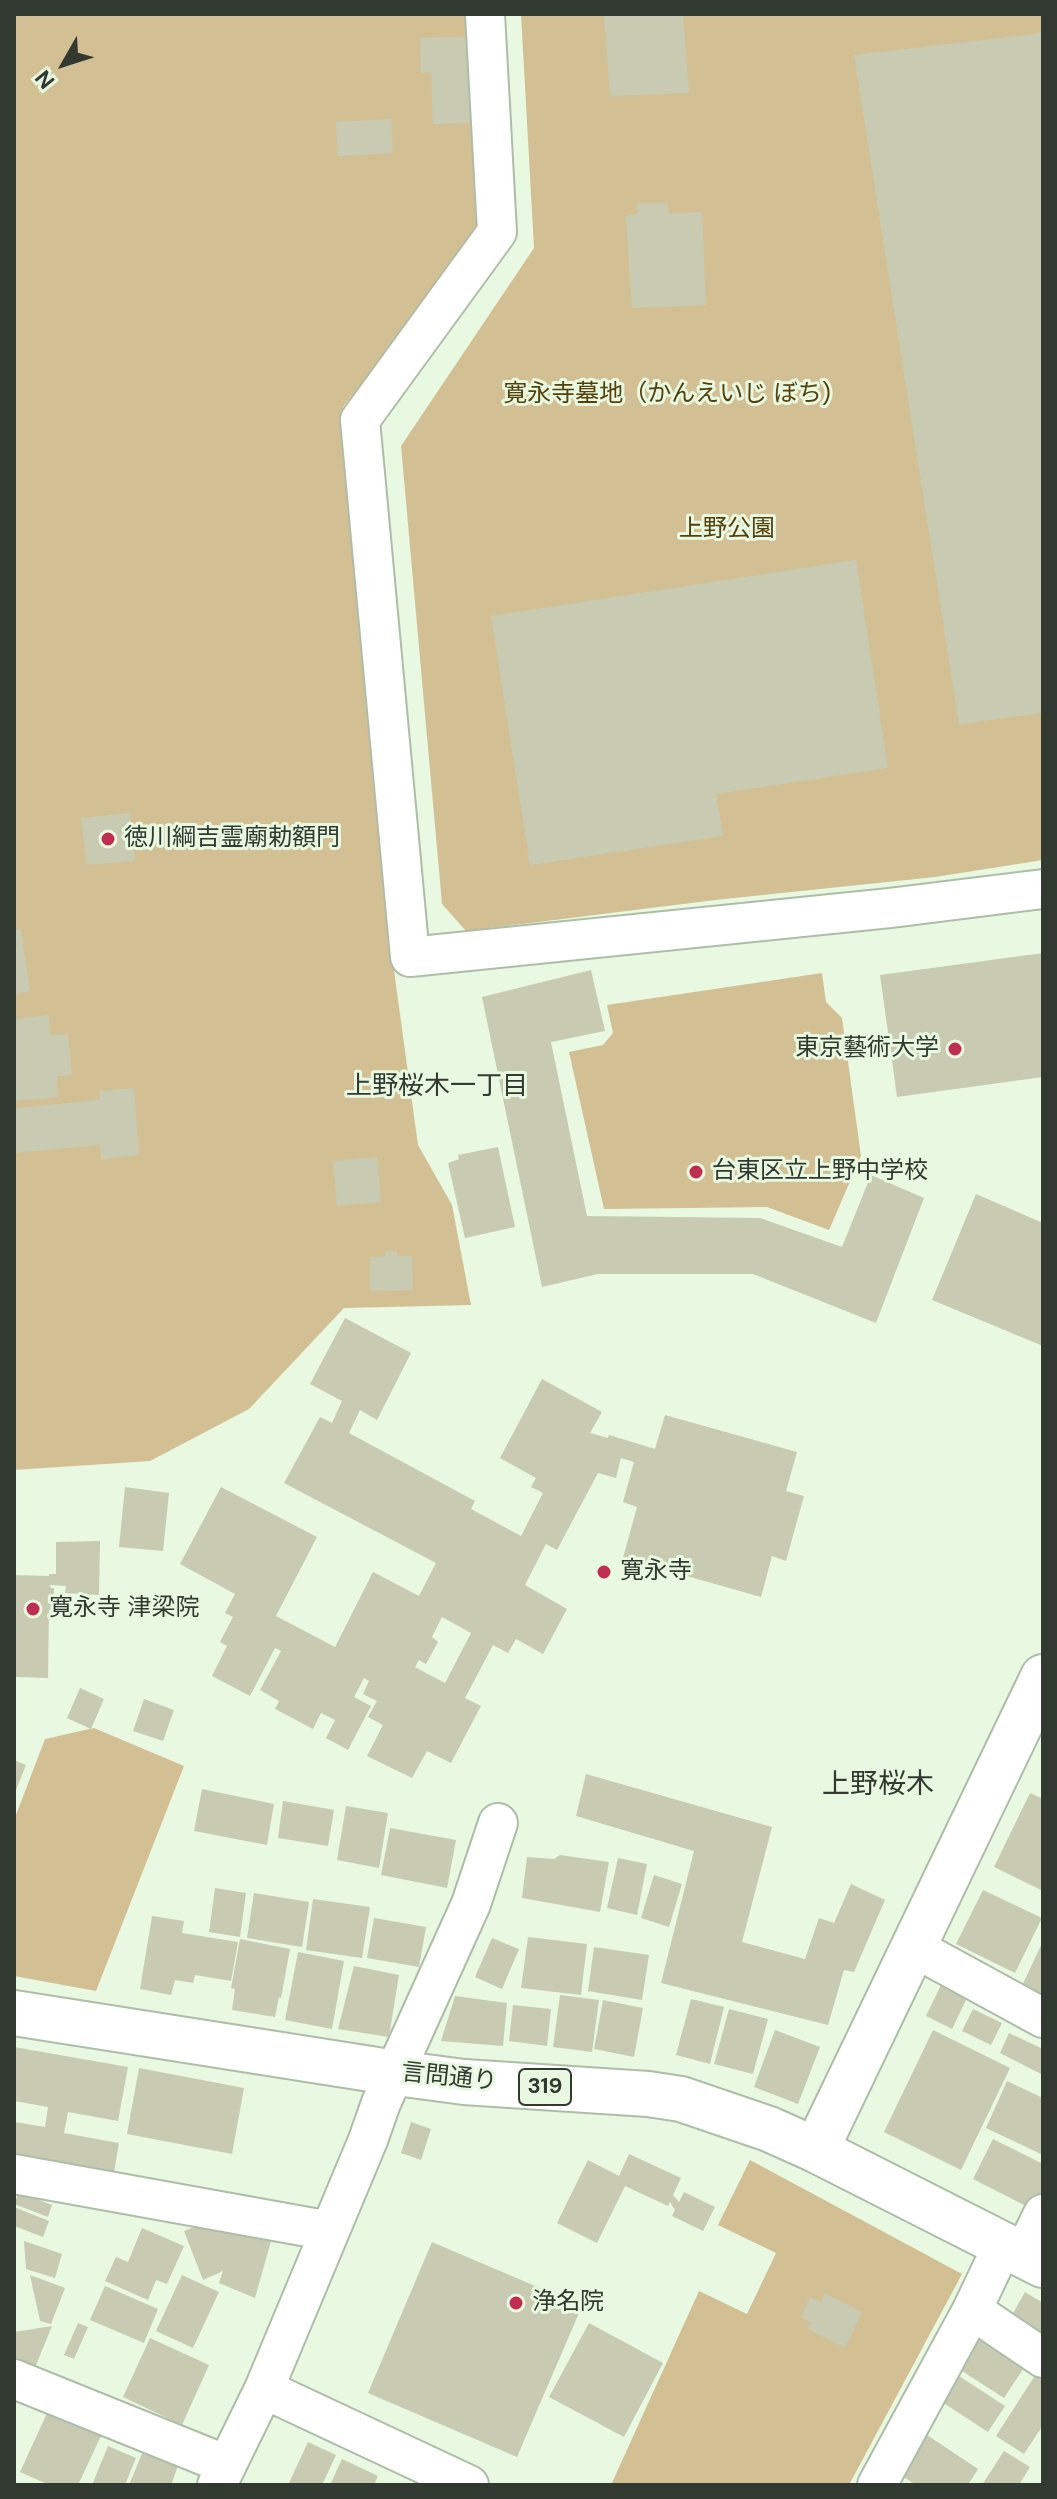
<!DOCTYPE html>
<meta charset="utf-8">
<style>
body{margin:0}
#map{position:relative;width:1057px;height:2499px;overflow:hidden;background:#e8f8e1;font-family:"DM Sans",sans-serif}
canvas{display:block}
.frame{position:absolute;inset:0;border:16px solid #323930;pointer-events:none}
.north{position:absolute;left:24px;top:24px;width:80px;height:80px;-webkit-text-stroke:6px #e8f8e1;paint-order:stroke;rotate:231deg;font-size:22px;font-weight:700;line-height:32px;text-align:center;color:#323930}
.north::after{content:'';display:block;margin:auto;width:28px;height:36px;background:#323930;clip-path:polygon(50% 0,100% 100%,50% 72%,0 100%)}
</style>
<div id="map">
<canvas width="1057" height="2499"></canvas>
<div class="frame"></div>
<div class="north">N</div>
</div>
<script>
const context = document.querySelector('canvas').getContext('2d');
context.lineJoin = 'round';
function fillPath(path, color) {
  context.fillStyle = color;
  context.fill(path, 'evenodd');
}
function toPath(rows) {
  const path = new Path2D();
  for (const r of rows) {
    path.moveTo(r[0], r[1]);
    for (let i = 2; i < r.length; i += 2) path.lineTo(r[i], r[i + 1]);
  }
  return path;
}
function stroke(path, color, width, dash) {
  context.strokeStyle = color;
  context.lineWidth = width;
  context.lineCap = dash ? 'butt' : 'round';
  context.setLineDash(dash || []);
  context.stroke(path);
}
function label(font, color, halo, rows, align = 'center') {
  context.font = font + ' "DM Sans","Noto Sans JP",sans-serif';
  context.lineWidth = 6;
  context.setLineDash([]);
  context.textBaseline = 'middle';
  context.strokeStyle = halo;
  context.fillStyle = color;
  for (const [text, x, y, turn = 0] of rows) {
    context.save();
    context.translate(x, y);
    context.rotate((+turn || 0) * Math.PI / 180);
    context.textAlign = isNaN(turn) ? turn : align;
    if (halo) context.strokeText(text, 0, 0);
    context.fillText(text, 0, 0);
    context.restore();
  }
}
const green = toPath([
 [14,14,469,14,482,229,343,407,395,978,418,1145,452,1205,471,1305,344,1308,249,1409,150,1461,14,1470],
 [521,14,1043,14,1043,860,935,877,715,900,466,931,442,904,401,446,534,248],
 [822,973,826,1002,842,1018,861,1156,829,1230,767,1207,604,1209,569,1052,603,1045,613,1033,607,1005],
 [94,1728,184,1766,96,1991,14,1976,14,1820,45,1739],
 [750,2160,962,2274,849,2485,611,2485,699,2291,747,2314,776,2253,718,2225]
]);
const building = toPath([
 [604,14,683,14,689,93,610,96],
 [1043,33,1043,713,959,724,854,55],
 [469,37,472,123,433,124,431,72,421,73,420,38],
 [391,119,393,153,338,156,336,122],
 [637,203,668,203,669,214,702,212,706,305,632,308,626,216,638,214],
 [856,560,888,768,716,794,723,836,530,865,491,616],
 [130,813,135,861,87,865,81,818],
 [21,929,30,991,14,994,14,930],
 [1043,953,1043,1077,897,1097,880,975],
 [591,970,605,1031,551,1042,587,1216,760,1218,842,1247,871,1175,924,1198,876,1323,753,1274,598,1274,542,1287,482,997],
 [49,1015,50,1035,68,1034,72,1075,57,1076,58,1097,14,1101,14,1019],
 [134,1088,139,1155,101,1159,100,1145,14,1153,14,1108,100,1100,99,1091],
 [498,1147,515,1227,465,1238,448,1163,459,1159,458,1155],
 [377,1157,381,1202,337,1206,333,1161],
 [976,1194,1043,1223,1043,1346,932,1300],
 [385,1251,397,1251,397,1256,412,1256,413,1290,370,1291,370,1257,385,1256],
 [345,1318,411,1353,377,1420,360,1410,349,1433,475,1501,471,1509,521,1536,543,1493,531,1487,536,1478,500,1458,542,1379,602,1412,590,1433,608,1438,609,1435,655,1449,665,1415,797,1452,786,1491,804,1496,786,1561,772,1556,761,1597,623,1558,637,1507,623,1502,634,1462,621,1458,616,1478,598,1473,557,1550,546,1544,525,1585,567,1609,543,1654,516,1639,508,1653,493,1645,465,1698,481,1706,451,1763,427,1751,412,1778,367,1756,383,1725,368,1717,377,1701,363,1694,369,1681,364,1678,354,1697,371,1706,348,1750,326,1738,335,1720,321,1713,313,1729,275,1709,279,1701,260,1690,281,1651,275,1648,250,1696,212,1676,227,1646,220,1642,233,1617,225,1613,235,1594,180,1564,221,1487,317,1537,276,1616,335,1647,373,1572,419,1596,436,1563,284,1483,320,1417,332,1423,342,1401,310,1384],
 [442,1617,471,1633,445,1683,415,1667,419,1660,426,1664,438,1642,432,1637],
 [125,1487,169,1493,163,1551,119,1547],
 [100,1541,99,1595,65,1593,66,1586,50,1585,51,1588,54,1588,54,1609,49,1610,48,1678,14,1677,14,1575,49,1576,49,1574,56,1574,56,1542],
 [80,1688,104,1699,91,1729,67,1718],
 [144,1699,174,1710,163,1741,133,1731],
 [14,1760,26,1765,14,1795],
 [586,1774,772,1827,742,1942,805,1959,819,1918,834,1923,851,1884,885,1900,854,1972,844,1970,828,2025,661,1983,694,1851,576,1816],
 [202,1789,274,1804,267,1845,194,1831],
 [1030,1793,1043,1799,1043,1891,994,1867],
 [283,1801,334,1810,328,1846,278,1838],
 [346,1806,388,1813,379,1868,337,1860],
 [390,1828,456,1840,447,1888,381,1875],
 [560,1855,609,1862,600,1912,522,1898,527,1857,554,1859],
 [618,1858,647,1864,637,1915,607,1908],
 [654,1875,682,1884,669,1927,641,1918],
 [215,1888,246,1893,240,1937,209,1932],
 [983,1890,1042,1918,1015,1973,956,1944],
 [254,1893,309,1902,302,1947,247,1938],
 [313,1899,370,1907,362,1958,306,1950],
 [152,1916,184,1921,182,1933,238,1942,231,1981,195,1975,193,1983,175,1980,171,1995,140,1989],
 [374,1918,426,1927,419,1967,367,1958],
 [528,1937,587,1944,581,1995,521,1988],
 [492,1938,519,1949,502,1989,475,1977],
 [240,1939,290,1949,281,1998,279,1997,275,2017,232,2010,235,1989,231,1988],
 [1043,1941,1043,2001,1020,1990],
 [594,1947,649,1955,642,2000,588,1991],
 [298,1952,344,1961,332,2029,285,2020],
 [354,1966,399,1975,389,2037,338,2029],
 [942,1983,968,1996,952,2029,926,2016],
 [560,1995,599,2000,592,2052,553,2047],
 [455,1996,507,2003,503,2046,441,2041],
 [691,1999,724,2007,710,2064,676,2055],
 [603,2000,643,2008,634,2057,594,2049],
 [513,2005,551,2009,547,2046,509,2041],
 [729,2009,768,2019,753,2074,714,2064],
 [973,2009,1002,2023,991,2045,962,2031],
 [775,2030,820,2047,798,2104,754,2087],
 [933,2030,1010,2068,961,2170,884,2132],
 [1009,2033,1043,2049,1043,2075,1000,2053],
 [14,2047,128,2067,118,2121,68,2112,64,2133,119,2143,112,2183,14,2166,14,2122,45,2127,48,2107,14,2101],
 [139,2068,244,2088,232,2154,127,2134],
 [1007,2081,1043,2098,1043,2155,986,2128],
 [411,2122,431,2129,421,2160,401,2153],
 [993,2139,1043,2164,1043,2197,1036,2211,973,2179],
 [629,2154,681,2178,673,2195,679,2202,684,2192,715,2207,703,2231,672,2216,675,2210,670,2202,668,2206,625,2186,597,2243,557,2223,588,2160,619,2176],
 [19,2192,52,2205,48,2217,14,2204],
 [14,2207,49,2221,43,2237,14,2226],
 [203,2221,271,2241,255,2298,219,2283,223,2271,203,2280,184,2231,204,2223],
 [142,2228,184,2246,167,2284,156,2280,148,2300,105,2281,116,2257,128,2262],
 [24,2241,62,2254,55,2278,26,2269],
 [432,2242,582,2306,517,2457,368,2393],
 [30,2275,65,2288,51,2324,40,2321],
 [182,2275,219,2292,193,2348,156,2331],
 [105,2286,158,2309,144,2343,90,2320],
 [1025,2292,1043,2303,1043,2334,1038,2342,1007,2324],
 [825,2293,862,2312,845,2348,808,2329,811,2322,801,2317,810,2297,821,2302],
 [78,2323,88,2327,74,2359,64,2355],
 [589,2323,663,2363,624,2437,549,2397],
 [52,2326,34,2370,14,2362,14,2332],
 [973,2336,1023,2369,1004,2398,954,2366],
 [150,2338,209,2365,182,2425,123,2397],
 [1036,2374,1043,2378,1043,2425,1024,2454,996,2436],
 [959,2376,1005,2406,988,2432,942,2402],
 [48,2411,101,2436,78,2485,49,2485,20,2472],
 [924,2433,978,2469,968,2485,916,2485,899,2474],
 [308,2442,336,2455,322,2485,288,2485],
 [108,2446,136,2458,125,2485,92,2485],
 [144,2449,179,2463,171,2485,129,2485],
 [1004,2451,1030,2467,1019,2485,982,2485],
 [342,2459,378,2476,374,2485,330,2485]
]);
const street = toPath([
 [485,14,497,232,360,420,410,957,890,908,1043,889],
 [913,1947,1043,2018],
 [14,2174,330,2231],
 [1003,2245,972,2310,1043,2358],
 [1023,2255,1043,2214],
 [14,2379,227,2465],
 [264,2389,469,2485],
 [217,2485,264,2389,368,2140,381,2103,471,1904,498,1823],
 [877,2485,972,2310]
]);
const secondary = toPath([
 [816,2150,1043,1677]
]);
const primary = toPath([
 [14,2013,396,2073,464,2082,648,2094,681,2099,769,2129,816,2150,1043,2265]
]);
const markers = [
 [108,839,8,"#bf2e51"],
 [955,1049,8,"#bf2e51"],
 [696,1172,8,"#bf2e51"],
 [604,1572,8,"#bf2e51"],
 [33,1609,8,"#bf2e51"],
 [516,2303,8,"#bf2e51"]
];
const shields = [
 [545,2087,52]
];
const shieldNames = [
 ["319",545,2087]
];
const parkNames = [
 ["寛永寺墓地（かんえいじ ぼち)",667,395],
 ["上野公園",727,530]
];
const poiNames = [
 ["徳川綱吉霊廟勅額門",124,839],
 ["東京藝術大学",939,1049,"right"],
 ["台東区立上野中学校",712,1172],
 ["寛永寺",620,1572],
 ["寛永寺 津梁院",49,1609],
 ["浄名院",532,2303]
];
const streetNames = [
 ["言問通り",449,2078,6]
];
const neighbourhoodNames = [
 ["上野桜木一丁目",437,1087]
];
const quarterNames = [
 ["上野桜木",878,1786]
];
fillPath(green, '#d3bf94');
fillPath(building, '#c8cbb1');
stroke(street, '#aebda7', 42);
stroke(secondary, '#aebda7', 48);
stroke(primary, '#aebda7', 48);
stroke(street, '#fff', 38);
stroke(secondary, '#fff', 44);
stroke(primary, '#fff', 44);
for (const [x, y, r, color] of markers) {
  const dot = new Path2D();
  dot.arc(x, y, r, 0, 2 * Math.PI);
  context.fillStyle = color;
  context.fill(dot);
  stroke(dot, '#e8f8e1', 3);
}
for (const [x, y, w] of shields) {
  const box = new Path2D();
  box.roundRect(x - w / 2, y - 18, w, 36, 6);
  context.fillStyle = '#e8f8e1';
  context.fill(box);
  stroke(box, '#323930', 2);
}
label('bold 22px', '#323930', null, shieldNames);
label('24px', '#54400b', '#e8f8e1', parkNames);
label('24px', '#323930', '#e8f8e1', poiNames, 'left');
label('24px', '#323930', '#e8f8e1', streetNames);
label('26px', '#323930', '#e8f8e1', neighbourhoodNames);
label('28px', '#323930', '#e8f8e1', quarterNames);
</script>
